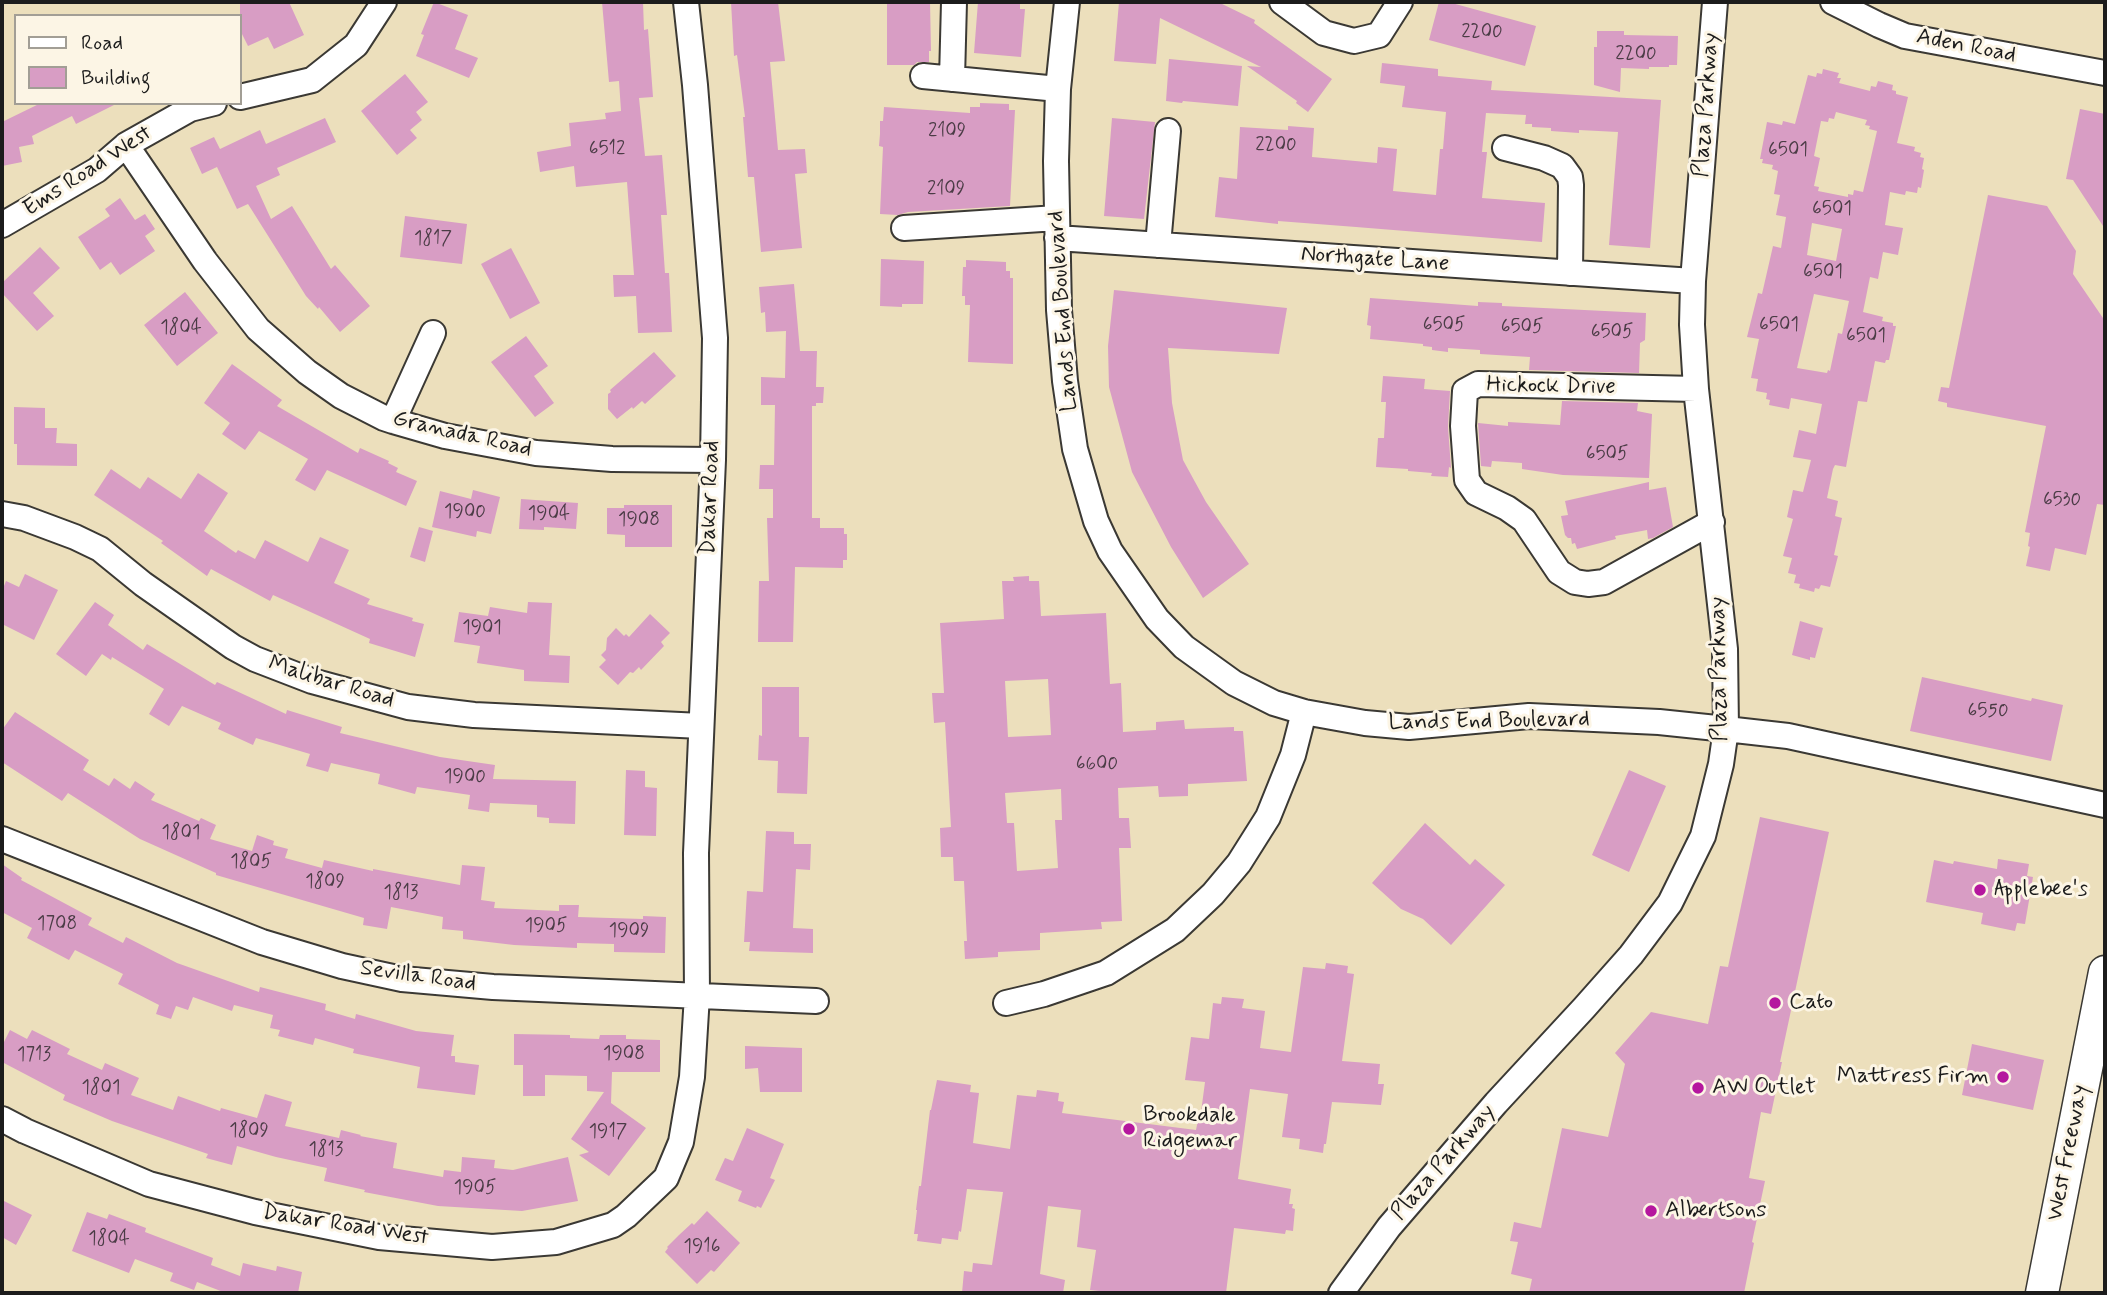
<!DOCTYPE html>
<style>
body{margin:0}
#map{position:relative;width:2107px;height:1295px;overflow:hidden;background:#ecdfbc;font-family:Mynerve,sans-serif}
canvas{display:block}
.frame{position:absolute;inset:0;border:4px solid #1c1c1c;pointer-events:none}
.legend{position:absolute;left:14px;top:14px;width:228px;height:91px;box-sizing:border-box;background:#fcf5e5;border:2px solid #a29e95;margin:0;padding:9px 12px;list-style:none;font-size:21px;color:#1c1c1c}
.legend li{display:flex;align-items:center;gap:14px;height:35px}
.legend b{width:35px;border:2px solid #a29e95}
</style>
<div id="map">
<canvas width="2107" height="1295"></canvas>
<div class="frame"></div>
<ul class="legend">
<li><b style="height:9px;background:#fff"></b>Road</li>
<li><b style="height:19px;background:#d89dc4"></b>Building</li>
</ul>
</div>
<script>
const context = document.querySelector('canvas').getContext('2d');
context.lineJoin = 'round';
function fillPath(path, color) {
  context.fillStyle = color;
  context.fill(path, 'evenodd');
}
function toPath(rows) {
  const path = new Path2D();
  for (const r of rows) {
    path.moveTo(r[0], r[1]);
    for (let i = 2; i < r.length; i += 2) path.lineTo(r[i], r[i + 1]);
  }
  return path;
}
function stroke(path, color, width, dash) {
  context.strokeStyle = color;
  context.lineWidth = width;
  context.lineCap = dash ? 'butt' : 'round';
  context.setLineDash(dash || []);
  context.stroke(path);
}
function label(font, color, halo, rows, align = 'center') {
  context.font = font + ' Mynerve,sans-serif';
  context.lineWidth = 6;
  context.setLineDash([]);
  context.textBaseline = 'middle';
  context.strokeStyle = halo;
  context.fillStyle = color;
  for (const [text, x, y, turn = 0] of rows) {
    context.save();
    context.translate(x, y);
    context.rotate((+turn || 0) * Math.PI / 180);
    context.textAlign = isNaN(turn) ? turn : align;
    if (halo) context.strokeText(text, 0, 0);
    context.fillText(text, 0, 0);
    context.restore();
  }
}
const building = toPath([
 [240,2,289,2,304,35,274,49,268,37,248,46,240,30],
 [434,2,468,15,455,49,478,58,469,78,416,56,424,35,421,34],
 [602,2,643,2,644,30,648,29,653,97,639,98,645,156,662,155,667,215,661,215,665,273,669,273,672,332,638,333,636,296,614,297,613,275,634,275,627,182,576,187,574,166,540,172,537,152,571,146,569,123,606,119,605,113,621,111,619,81,609,82],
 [731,2,778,2,785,61,770,62,778,150,805,149,807,173,795,174,802,248,761,252,754,177,748,177,743,117,745,117,737,55,734,56],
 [887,2,930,2,931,51,929,51,929,62,917,62,914,65,887,65],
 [978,2,1020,2,1020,9,1025,9,1021,57,974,53],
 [1119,2,1218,2,1255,20,1254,23,1332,79,1308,112,1296,103,1297,101,1247,66,1261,67,1160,18,1156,64,1114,61],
 [1439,2,1448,2,1536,26,1525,66,1429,40],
 [1597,31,1624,31,1624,35,1678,36,1677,65,1669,65,1669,67,1649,67,1649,69,1621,68,1620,92,1594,85,1594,47,1597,47],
 [1169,59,1242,66,1238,106,1183,101,1182,103,1166,101],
 [1382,63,1438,69,1438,76,1492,81,1491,90,1661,100,1650,248,1609,245,1618,132,1579,130,1579,133,1551,131,1551,128,1532,127,1532,124,1525,124,1526,115,1486,113,1482,152,1487,152,1482,198,1545,203,1542,242,1356,227,1278,221,1278,224,1215,217,1219,177,1237,179,1240,127,1288,130,1288,126,1314,128,1312,157,1377,163,1378,147,1397,149,1393,191,1436,195,1440,149,1443,149,1446,112,1402,107,1405,86,1380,83],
 [1823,69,1839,73,1837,78,1841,78,1839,83,1870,91,1871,86,1876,87,1878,81,1893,85,1892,90,1896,91,1896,94,1908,97,1897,143,1915,147,1914,151,1921,153,1920,157,1924,158,1922,169,1924,170,1921,188,1918,187,1917,193,1906,191,1905,195,1890,192,1885,225,1903,228,1898,255,1883,252,1878,279,1870,277,1863,312,1883,317,1882,321,1893,323,1893,326,1896,326,1889,360,1886,360,1885,363,1875,361,1867,402,1858,401,1846,467,1835,465,1833,469,1827,498,1838,501,1835,516,1842,518,1834,555,1838,556,1830,587,1821,585,1819,589,1815,588,1814,592,1799,588,1800,584,1794,583,1796,575,1788,573,1792,558,1783,556,1793,519,1787,517,1793,490,1803,492,1811,460,1793,457,1799,430,1816,434,1822,404,1791,398,1789,409,1769,405,1770,400,1766,399,1767,393,1756,391,1758,379,1751,378,1759,339,1747,337,1758,293,1762,294,1773,246,1781,248,1786,217,1776,215,1780,195,1774,194,1778,171,1772,169,1773,165,1762,163,1763,159,1760,159,1767,122,1782,125,1783,121,1795,124,1808,75,1816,77,1817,73,1822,74],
 [1836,112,1867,120,1865,125,1870,126,1869,129,1877,131,1863,192,1854,190,1853,195,1848,194,1848,197,1818,191,1819,187,1814,186,1820,158,1814,156,1821,121,1828,122,1829,118,1834,119],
 [1812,223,1842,229,1836,261,1807,255],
 [1814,294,1849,301,1842,334,1838,333,1830,371,1828,370,1827,373,1797,368],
 [405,74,428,102,416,112,422,120,410,130,417,138,397,155,361,111],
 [41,103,118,103,76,124,72,116,32,136,34,144,19,147,22,162,2,166,2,122],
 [980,103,1009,104,1009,110,1015,110,1010,206,908,212,898,215,880,214,883,147,879,146,880,134,880,121,883,121,884,107,970,113,970,107,980,107],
 [2080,109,2105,114,2105,229,2073,180,2066,179],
 [325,118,336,142,277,168,280,175,256,186,271,219,292,206,331,269,335,265,370,306,340,332,319,307,318,309,306,296,248,204,237,209,217,167,202,174,190,148,214,137,220,149,260,130,266,144],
 [1112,118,1155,122,1144,219,1104,216],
 [1988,195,2047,206,2076,251,2073,274,2105,321,2105,505,2097,504,2086,555,2055,548,2050,571,2026,566,2030,547,2028,546,2030,533,2025,532,2046,426,1947,407,1947,403,1938,401,1941,387,1949,388],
 [120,198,135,220,145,214,155,229,145,236,155,251,120,275,111,262,100,270,78,237,110,216,105,209],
 [405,216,467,224,462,264,400,257],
 [40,247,60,268,33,293,54,316,37,331,2,293,2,283],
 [511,248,540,303,510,319,481,264],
 [881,259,924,261,923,304,902,304,902,307,880,306],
 [966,260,1006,262,1006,271,1010,271,1010,278,1013,278,1013,364,968,362,970,305,965,305,965,296,962,296,963,267,966,267],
 [794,284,800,351,817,351,816,387,824,387,823,403,816,403,816,406,812,406,812,518,820,518,820,528,844,528,844,534,847,534,847,560,843,560,843,568,795,567,793,642,758,642,759,581,769,581,767,518,773,518,773,489,759,489,760,465,774,465,775,405,761,405,761,377,785,378,786,331,766,332,765,312,761,313,759,287],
 [1114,290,1287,308,1279,354,1168,348,1172,403,1183,460,1206,502,1249,564,1203,598,1171,547,1132,472,1109,387,1108,346],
 [185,292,218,333,177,366,144,325],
 [1370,298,1478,306,1478,302,1502,303,1502,306,1646,313,1645,340,1640,343,1639,373,1529,370,1530,357,1480,354,1480,350,1448,348,1448,352,1432,350,1432,347,1423,346,1423,344,1370,339,1371,326,1367,325],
 [526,336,548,366,534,376,554,403,535,417,491,362],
 [654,352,676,376,645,404,642,401,633,409,632,407,617,419,608,409,608,394,611,392,610,390],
 [232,364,282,400,277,406,358,453,360,448,389,461,388,463,398,468,396,472,417,481,406,506,327,470,315,491,295,480,308,459,259,431,245,450,222,434,230,423,204,403],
 [1383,376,1425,379,1424,389,1450,391,1448,427,1451,468,1449,467,1448,477,1431,476,1432,473,1408,471,1408,469,1376,467,1378,438,1384,438,1386,402,1381,402],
 [1562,401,1638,403,1637,411,1652,414,1649,478,1563,475,1522,469,1522,463,1492,461,1491,467,1481,466,1478,423,1508,426,1508,422,1560,425],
 [14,407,45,408,45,428,57,428,56,443,77,444,77,466,17,465,17,444,14,444],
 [111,469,140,489,148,477,181,499,198,473,228,493,204,531,236,553,238,550,255,559,265,540,308,562,320,537,349,550,334,583,370,599,367,604,413,618,412,621,424,624,415,657,369,643,370,639,273,595,270,601,211,569,207,576,161,543,163,541,94,495],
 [1649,482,1649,490,1666,487,1673,527,1653,538,1648,539,1647,530,1615,536,1616,539,1577,549,1575,543,1572,544,1571,538,1568,538,1565,535,1561,516,1568,515,1565,501],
 [473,490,500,497,491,534,477,531,476,537,432,527,440,491,471,499],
 [521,499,578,503,576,529,544,527,544,530,519,529],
 [624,505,672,505,672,547,625,547,625,535,607,534,607,508,624,508],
 [419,527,433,531,425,562,410,557],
 [25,574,58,590,34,640,2,624,2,591,6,581,19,587],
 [1029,576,1029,581,1039,581,1041,616,1106,613,1110,684,1121,683,1123,732,1156,730,1156,722,1184,720,1185,729,1234,727,1234,731,1243,731,1247,781,1188,784,1188,796,1159,797,1158,786,1118,788,1119,818,1129,818,1131,848,1119,848,1122,921,1101,922,1102,929,1040,933,1040,950,998,952,998,957,965,959,964,941,967,941,964,881,954,881,953,857,941,857,940,828,951,827,945,722,934,723,932,693,944,693,940,623,1004,619,1002,581,1014,581,1013,577],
 [1048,679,1051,735,1008,737,1005,681],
 [1061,789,1062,820,1055,820,1058,868,1017,871,1014,823,1007,823,1005,793],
 [95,602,114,615,108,625,143,650,147,644,215,685,217,682,286,714,287,710,342,727,340,733,440,757,495,765,493,779,576,781,575,824,549,823,549,818,537,817,537,805,490,803,489,812,468,809,470,795,417,787,415,794,378,784,380,774,331,763,328,772,306,766,310,754,256,738,253,745,218,729,221,723,182,706,169,726,149,714,164,689,112,657,111,660,102,654,86,676,56,654],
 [528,602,552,603,549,655,570,656,569,683,524,681,524,670,477,663,480,646,454,642,459,612,488,616,490,607,527,613],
 [650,614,670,633,661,642,664,646,641,670,639,667,633,673,630,672,618,685,599,667,606,660,601,655,606,650,607,638,616,628,624,636,626,634,629,637],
 [1800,621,1823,628,1815,658,1810,657,1810,660,1792,655],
 [1922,677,2031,701,2032,698,2063,705,2051,761,1910,731],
 [762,687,799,687,799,737,809,737,807,794,777,793,778,761,758,760,759,735,762,736],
 [15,712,89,760,83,770,109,786,114,778,130,789,135,781,155,794,151,800,199,821,201,818,216,825,210,839,252,851,257,835,274,841,273,845,288,849,285,858,322,868,324,860,373,871,373,869,460,885,462,865,485,867,481,900,495,902,494,908,559,911,559,905,579,905,578,917,643,919,643,916,666,917,665,953,614,952,614,944,577,943,577,948,514,945,463,939,463,931,442,929,443,917,391,907,387,929,363,925,364,918,216,875,216,873,140,839,68,793,62,801,2,762,2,730],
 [626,770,645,771,645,787,657,788,656,836,624,835],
 [1629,770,1666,786,1629,872,1592,855],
 [1760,817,1829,832,1780,1062,1782,1062,1771,1114,1761,1112,1749,1178,1765,1181,1752,1242,1754,1243,1744,1293,1529,1293,1532,1279,1511,1274,1518,1242,1510,1241,1514,1222,1541,1228,1562,1128,1608,1137,1625,1064,1615,1053,1651,1012,1708,1024,1720,966,1728,967],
 [1425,823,1470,865,1475,859,1505,885,1451,945,1423,919,1401,909,1372,883],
 [766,831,794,832,794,844,811,844,810,870,796,869,793,928,813,929,813,953,749,951,750,942,744,942,747,891,763,892],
 [1998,859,2029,864,2027,876,2033,877,2025,924,2017,923,2015,931,1981,924,1983,913,1926,902,1934,860,1953,864,1954,861,1997,869],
 [2,864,22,878,21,880,92,918,88,925,123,943,126,937,177,963,259,992,260,987,326,1004,325,1010,355,1019,356,1014,416,1031,454,1035,451,1056,455,1056,455,1062,479,1065,475,1095,417,1088,420,1067,353,1053,354,1049,315,1038,313,1045,278,1036,280,1030,270,1028,273,1015,234,1005,232,1011,193,997,188,1010,176,1006,171,1019,156,1014,159,1005,118,984,123,974,75,950,69,960,27,938,32,928,2,912],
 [1326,963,1348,966,1347,973,1354,974,1342,1061,1380,1064,1378,1084,1384,1084,1381,1105,1332,1102,1326,1144,1324,1144,1323,1153,1299,1149,1300,1139,1282,1137,1288,1094,1250,1089,1238,1179,1291,1189,1289,1204,1293,1204,1292,1208,1295,1209,1293,1231,1286,1230,1285,1234,1234,1228,1226,1293,1117,1293,1090,1290,1096,1250,1077,1247,1081,1210,1048,1206,1040,1274,1065,1280,1063,1293,962,1293,964,1271,972,1272,973,1263,992,1265,1003,1192,967,1189,961,1232,959,1231,958,1240,942,1238,941,1244,917,1241,918,1234,914,1234,917,1210,916,1210,919,1186,921,1186,930,1110,931,1110,937,1080,971,1085,970,1092,979,1093,973,1143,1010,1149,1017,1095,1036,1097,1037,1090,1059,1093,1058,1101,1064,1102,1062,1113,1196,1130,1198,1120,1200,1120,1205,1082,1185,1080,1191,1037,1209,1039,1213,1003,1221,1004,1222,997,1244,999,1242,1008,1265,1011,1260,1048,1291,1052,1303,967,1325,969],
 [10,1030,27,1039,32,1030,70,1049,67,1054,102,1070,105,1063,139,1078,131,1095,173,1110,178,1096,220,1111,221,1108,257,1118,265,1094,292,1102,285,1126,339,1138,341,1130,361,1135,360,1136,397,1143,393,1168,443,1177,444,1170,461,1172,462,1157,495,1160,494,1168,513,1170,568,1157,578,1201,522,1211,438,1206,364,1192,365,1190,324,1181,327,1168,276,1157,237,1146,232,1165,206,1158,208,1154,112,1121,63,1100,65,1095,2,1062,2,1046],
 [514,1034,570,1035,570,1038,599,1039,600,1035,626,1035,626,1039,660,1040,660,1072,612,1072,611,1103,646,1128,609,1176,579,1155,589,1152,571,1139,604,1092,587,1091,587,1076,545,1075,545,1096,523,1096,523,1065,514,1065],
 [1972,1044,2044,1060,2033,1110,1962,1095],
 [745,1046,802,1048,802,1092,760,1092,758,1068,745,1069],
 [747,1128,784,1144,770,1178,775,1180,761,1208,757,1206,756,1208,738,1201,742,1191,715,1180,725,1158,733,1161],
 [2,1200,32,1215,16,1245,2,1237],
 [707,1211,740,1243,714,1272,711,1270,697,1284,665,1252,668,1248,667,1247,679,1235,692,1223,694,1225],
 [87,1212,107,1219,109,1214,146,1228,145,1232,213,1258,211,1265,240,1276,243,1263,276,1271,277,1266,302,1272,298,1293,226,1293,197,1282,194,1290,170,1281,173,1273,135,1259,129,1273,72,1251]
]);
const minor = toPath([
 [1067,2,1058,89,1056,161,1059,310,1065,381,1075,449,1096,521,1110,551,1157,619,1184,647,1234,683,1274,703,1304,712,1365,723,1409,727,1529,716,1659,722,1726,729,1788,736,2105,805],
 [1282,2,1324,33,1354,41,1379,35,1400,2],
 [1833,2,1879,25,1905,36,2105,73],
 [923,76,1058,89],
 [952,79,954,2],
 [240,97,312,80,356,45,384,2],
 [126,145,205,261,258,329,307,372,341,396,384,418,393,421,445,436,536,453,612,459,713,460],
 [1505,148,1544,158,1562,166,1570,177,1571,185,1570,273],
 [2,225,97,170,126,145,190,109,214,103],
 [904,228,1057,218],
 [1057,238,1693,281],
 [1158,245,1168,131],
 [1696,389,1478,384,1465,391,1463,426,1467,480,1476,493,1507,508,1524,520,1559,572,1575,582,1588,584,1604,582,1712,522],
 [393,421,433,333],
 [2,514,24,518,75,537,100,549,143,584,233,647,255,659,312,681,408,707,474,715,701,726],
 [2,839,262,942,342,966,402,979,493,987,816,1001],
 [1006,1003,1044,994,1106,973,1175,930,1213,894,1239,863,1268,817,1293,755,1304,712],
 [2,1119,25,1131,149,1184,255,1212,379,1237,492,1247,556,1242,613,1225,626,1216,666,1178,681,1142,692,1077,697,995,696,853,713,460,715,338,695,85,686,2],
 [1341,1293,1389,1227,1496,1103,1584,1008,1631,955,1670,903,1703,836,1721,764,1726,729,1725,649,1696,389,1692,325,1693,281,1715,2]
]);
const major = toPath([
 [2042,1293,2105,972]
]);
const markers = [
 [1980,890,7,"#b5179e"],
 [1775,1003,7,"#b5179e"],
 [2003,1077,7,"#b5179e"],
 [1698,1088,7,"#b5179e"],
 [1129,1129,7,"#b5179e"],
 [1651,1211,7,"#b5179e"]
];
const numberNames = [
 ["2200",1482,33],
 ["2200",1636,55],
 ["2109",947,132],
 ["2200",1276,146],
 ["6512",607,150],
 ["6501",1788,151],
 ["2109",946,190],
 ["6501",1832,210],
 ["1817",433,240],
 ["6501",1823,273],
 ["6505",1444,326],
 ["6501",1779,326],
 ["6505",1522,328],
 ["1804",181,329],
 ["6505",1612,333],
 ["6501",1866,337],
 ["6505",1607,455],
 ["6530",2062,501],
 ["1900",465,513],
 ["1904",549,515],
 ["1908",639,521],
 ["1901",482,629],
 ["6550",1988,712],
 ["6600",1097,765],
 ["1900",465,778],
 ["1801",181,834],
 ["1805",251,863],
 ["1809",325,883],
 ["1813",401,894],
 ["1708",57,925],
 ["1905",546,927],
 ["1909",629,932],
 ["1908",624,1055],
 ["1713",34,1056],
 ["1801",101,1089],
 ["1809",249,1132],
 ["1917",608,1133],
 ["1813",326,1151],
 ["1905",475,1189],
 ["1804",109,1240],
 ["1916",702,1248]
];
const streetNames = [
 ["Aden Road",1966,47,11],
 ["Plaza Parkway",1707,105,-86],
 ["Ems Road West",88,172,-33],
 ["Northgate Lane",1375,260,4],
 ["Lands End Boulevard",1064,311,-94],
 ["Hickock Drive",1551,387,1],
 ["Granada Road",462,435,13],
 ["Dakar Road",711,498,-88],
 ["Plaza Parkway",1720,669,-91],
 ["Malibar Road",331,683,17],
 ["Lands End Boulevard",1489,722,-1],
 ["Sevilla Road",418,977,8],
 ["West Freeway",2069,1153,-79],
 ["Plaza Parkway",1444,1163,-49],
 ["Dakar Road West",345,1226,9]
];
const poiNames = [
 ["Applebee's",1994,890],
 ["Cato",1789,1003],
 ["Mattress Firm",1989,1077,"right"],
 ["AW Outlet",1712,1088],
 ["Brookdale",1143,1116],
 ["Ridgemar",1143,1142],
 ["Albertsons",1665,1211]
];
fillPath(building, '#d89dc4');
stroke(minor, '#3b3934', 28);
stroke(major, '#3b3934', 35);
stroke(minor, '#fff', 24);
stroke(major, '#fff', 32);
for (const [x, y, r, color] of markers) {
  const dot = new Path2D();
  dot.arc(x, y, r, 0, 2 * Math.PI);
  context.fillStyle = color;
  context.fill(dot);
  stroke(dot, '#fcf5e5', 2.5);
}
label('19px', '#4b3c46', null, numberNames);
label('23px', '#1c1c1c', '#fcf5e5', streetNames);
label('23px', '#1c1c1c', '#fcf5e5', poiNames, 'left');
</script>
